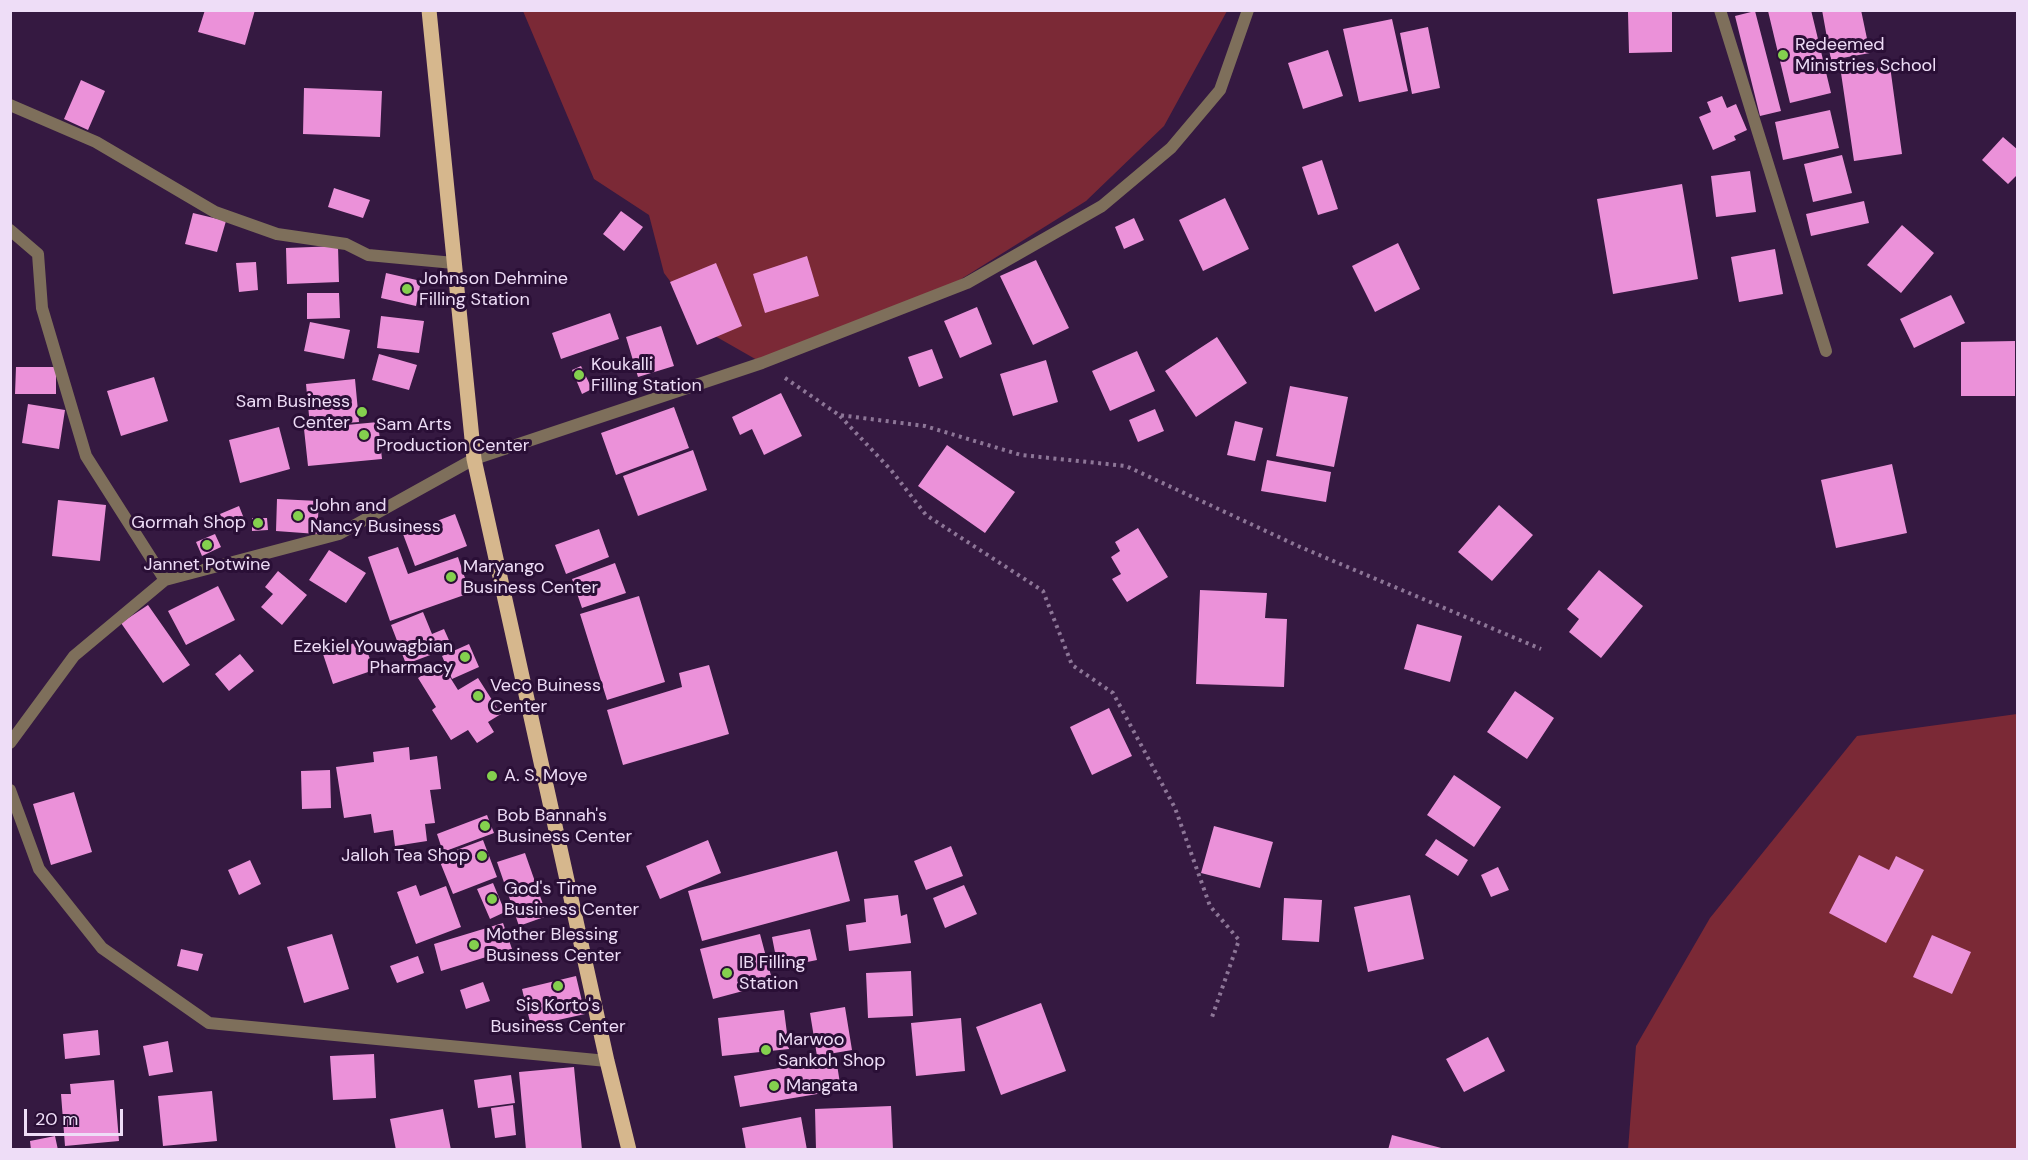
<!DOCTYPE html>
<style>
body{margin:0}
#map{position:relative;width:2028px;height:1160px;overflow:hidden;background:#351941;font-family:"DM Sans",sans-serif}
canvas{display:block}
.frame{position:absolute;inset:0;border:12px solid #eeddf7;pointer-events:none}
.scale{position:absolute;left:24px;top:1109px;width:99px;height:27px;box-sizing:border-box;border:3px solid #eeddf7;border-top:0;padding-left:8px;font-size:18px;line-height:21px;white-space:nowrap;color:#eeddf7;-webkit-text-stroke:4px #2a0f36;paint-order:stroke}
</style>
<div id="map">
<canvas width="2028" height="1160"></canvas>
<div class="frame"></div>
<div class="scale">20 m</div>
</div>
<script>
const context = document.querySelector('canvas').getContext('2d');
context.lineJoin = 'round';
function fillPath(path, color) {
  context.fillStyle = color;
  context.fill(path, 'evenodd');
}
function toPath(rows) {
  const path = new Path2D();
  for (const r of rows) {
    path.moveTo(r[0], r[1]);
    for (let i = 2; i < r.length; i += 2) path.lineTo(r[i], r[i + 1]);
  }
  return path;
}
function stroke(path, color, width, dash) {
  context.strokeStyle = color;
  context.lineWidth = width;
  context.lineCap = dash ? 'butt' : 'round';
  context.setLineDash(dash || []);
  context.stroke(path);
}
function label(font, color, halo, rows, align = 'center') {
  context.font = font + ' "DM Sans",sans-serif';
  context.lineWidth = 6;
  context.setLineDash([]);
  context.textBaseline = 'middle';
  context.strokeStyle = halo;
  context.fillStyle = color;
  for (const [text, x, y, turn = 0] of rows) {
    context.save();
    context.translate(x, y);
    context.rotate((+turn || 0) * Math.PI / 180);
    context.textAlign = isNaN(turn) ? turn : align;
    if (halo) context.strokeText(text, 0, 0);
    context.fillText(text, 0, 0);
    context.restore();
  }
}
const green = toPath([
 [523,11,1227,11,1164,126,1086,201,958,281,757,360,708,332,664,273,649,215,594,179],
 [2017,714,2017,1149,1628,1150,1636,1046,1710,918,1857,736]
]);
const building = toPath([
 [205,10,255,10,245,45,198,32],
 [1811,10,1831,93,1790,103,1768,11],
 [1822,10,1861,10,1870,53,1831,60],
 [1672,11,1672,52,1629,53,1628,12],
 [1755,11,1781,111,1760,116,1735,16],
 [1392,19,1408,91,1359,102,1343,29],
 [1428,27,1440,88,1412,94,1400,33],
 [1328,50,1343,96,1303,109,1288,63],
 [1890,66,1902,154,1854,161,1841,73],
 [81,80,105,91,88,130,64,119],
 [304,88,382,91,380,137,303,134],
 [1722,96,1727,108,1736,104,1747,130,1734,136,1736,140,1713,150,1699,117,1711,112,1707,102],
 [1830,110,1839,148,1783,160,1775,122],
 [2003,137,2018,150,2018,174,2008,184,1982,160],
 [1842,155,1852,193,1813,202,1804,164],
 [1322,160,1338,209,1318,215,1302,167],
 [1750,171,1756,212,1716,217,1711,176],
 [1682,184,1698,279,1613,294,1597,199],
 [334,188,370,200,363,218,328,207],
 [1225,198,1249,249,1203,271,1179,220],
 [1864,201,1869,223,1811,236,1806,214],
 [621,211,643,227,624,251,603,234],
 [193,213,226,221,217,252,185,244],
 [1134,218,1144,240,1124,249,1115,227],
 [1902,225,1934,253,1901,293,1867,265],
 [1398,243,1420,289,1375,312,1352,266],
 [338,246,339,282,287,284,286,248],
 [1775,249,1783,294,1739,302,1731,257],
 [807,256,819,296,765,313,753,274],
 [1036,260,1069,328,1033,345,1000,276],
 [256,262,258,290,239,292,236,263],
 [716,263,742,326,697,345,670,282],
 [386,273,421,281,416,306,381,298],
 [307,293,339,293,340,318,307,319],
 [1951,295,1965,323,1914,348,1900,319],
 [977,307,992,344,960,358,944,321],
 [610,313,619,339,561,359,552,333],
 [381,316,424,321,419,353,377,348],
 [310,322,350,330,344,359,304,351],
 [661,326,674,366,638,377,626,337],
 [1217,337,1247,383,1196,417,1165,371],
 [2015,341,2015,396,1961,396,1961,342],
 [932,349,943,378,919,387,908,357],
 [1137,351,1155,391,1110,411,1092,371],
 [379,354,417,365,409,390,372,380],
 [1046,360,1058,402,1013,416,1000,374],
 [581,366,592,389,582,394,572,370],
 [16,367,56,367,56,394,15,394],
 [154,377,168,421,121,436,107,391],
 [355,379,359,422,310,426,306,384],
 [1290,386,1348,397,1334,467,1276,456],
 [781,393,802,436,764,455,752,429,740,435,732,417],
 [28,404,65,410,59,449,22,443],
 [674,407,689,448,616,475,601,433],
 [1155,409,1164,431,1138,442,1129,420],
 [1235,421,1263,428,1255,461,1227,455],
 [378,422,382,459,308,466,304,429],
 [279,427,290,469,240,483,229,440],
 [947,445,1015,492,985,533,918,486],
 [693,450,707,490,638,516,623,476],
 [1267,460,1331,472,1326,502,1261,491],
 [1892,464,1907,533,1836,548,1821,480],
 [277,499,319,501,317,534,276,531],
 [58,500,106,505,100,561,52,556],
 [1499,505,1533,535,1492,581,1458,552],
 [239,506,245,521,227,528,220,514],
 [455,514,467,546,415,566,403,534],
 [252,518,267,518,268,530,252,531],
 [1138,528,1168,577,1127,602,1112,579,1121,574,1111,557,1120,551,1115,542],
 [599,529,609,557,566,574,555,545],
 [215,534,221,547,202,556,196,542],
 [398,547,408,574,458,557,470,593,390,621,368,557],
 [329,550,366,573,346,603,309,580],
 [615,563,626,593,582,608,572,579],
 [1599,570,1643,606,1601,658,1569,632,1579,619,1567,609],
 [278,571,307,595,282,625,261,607,273,594,265,587],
 [218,586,235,620,186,645,168,611],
 [1200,590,1267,593,1265,618,1287,619,1284,687,1196,684],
 [639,596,665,682,607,700,580,614],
 [148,605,190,665,163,683,121,623],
 [423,612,432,634,444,629,452,647,406,664,391,625],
 [1417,624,1462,636,1450,682,1404,669],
 [363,640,374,670,333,684,323,654],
 [469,644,479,667,452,679,442,656],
 [240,654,254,671,229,691,215,674],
 [441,663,458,690,478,678,501,714,488,722,494,732,477,743,468,730,451,740,432,710,436,707,418,678],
 [709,665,729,734,623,765,607,710,682,687,679,673],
 [1515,691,1554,718,1527,759,1487,732],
 [1109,708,1132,756,1092,775,1070,727],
 [409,747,410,760,437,756,441,789,430,790,435,823,425,824,427,841,395,846,393,830,374,833,371,814,344,818,336,767,374,762,373,752],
 [330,770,331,808,302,809,301,771],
 [1454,775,1501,807,1474,847,1427,815],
 [74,792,92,852,51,865,33,804],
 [487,815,494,833,443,852,437,834],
 [1214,826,1273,842,1260,888,1201,873],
 [1436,839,1468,860,1458,876,1425,855],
 [483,840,497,877,453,894,438,857],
 [708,840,721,873,660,899,646,866],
 [951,846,963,876,926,890,914,861],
 [837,851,850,901,702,941,688,891],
 [525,853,547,916,519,926,497,862],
 [1859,855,1889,870,1896,856,1924,870,1886,943,1829,913],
 [250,860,261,884,239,895,228,870],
 [1498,867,1509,890,1491,897,1481,875],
 [493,883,505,912,490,919,477,889],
 [416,885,420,896,446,886,461,927,416,944,397,892],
 [964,885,977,914,945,928,933,898],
 [898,895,901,916,907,914,911,943,849,951,846,925,866,922,864,899],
 [1410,895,1424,959,1368,972,1354,907],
 [1284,898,1322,900,1319,942,1282,940],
 [503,923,512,949,441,971,434,944],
 [810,929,817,960,778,968,772,937],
 [332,934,349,989,304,1003,287,947],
 [760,934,773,983,713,999,700,949],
 [1932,935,1971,952,1952,994,1913,977],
 [181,949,203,954,198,971,177,966],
 [418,956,424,973,397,983,390,966],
 [911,971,913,1016,868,1018,866,973],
 [576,976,585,1014,531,1026,522,989],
 [483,982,490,1001,466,1009,460,990],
 [1041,1003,1066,1071,1001,1095,976,1027],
 [845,1007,852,1050,817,1056,810,1013],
 [784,1010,789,1049,722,1056,718,1018],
 [961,1018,965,1071,916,1076,911,1023],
 [98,1030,100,1055,65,1059,63,1034],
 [1488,1037,1505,1071,1464,1092,1446,1059],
 [168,1041,173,1072,149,1076,143,1046],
 [374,1054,376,1098,333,1100,330,1056],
 [836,1058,841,1090,740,1107,734,1076],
 [574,1067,582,1150,526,1150,519,1072],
 [511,1075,515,1103,478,1108,474,1080],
 [114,1080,119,1141,65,1146,61,1094,71,1094,70,1084],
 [212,1091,217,1141,163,1146,158,1096],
 [513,1105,516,1135,495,1138,491,1108],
 [891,1106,893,1150,816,1150,815,1109],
 [443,1109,451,1150,396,1150,390,1119],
 [801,1117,807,1150,746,1150,742,1128],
 [1392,1135,1445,1149,1444,1150,1388,1150],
 [55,1136,58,1150,31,1150,30,1141]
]);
const path = toPath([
 [785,378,839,415,925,426,1021,455,1126,466,1298,546,1541,649],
 [840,416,891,470,926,515,1043,591,1072,665,1113,693,1175,808,1210,906,1239,940,1211,1020]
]);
const street = toPath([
 [1720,10,1826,351],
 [10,105,96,142,215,212,277,234,346,244,368,255,454,263],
 [10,230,38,254,42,308,86,456,165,580],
 [10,743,74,656,165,580,339,534,474,459,762,363,967,283,1102,206,1171,148,1220,90,1248,10],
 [10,790,39,869,102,948,209,1023,607,1061]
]);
const primary = toPath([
 [429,10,474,459,607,1061,629,1150]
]);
const markers = [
 [1783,55,6,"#84d04e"],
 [407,289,6,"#84d04e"],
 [579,375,6,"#84d04e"],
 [362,412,6,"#84d04e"],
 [364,435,6,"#84d04e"],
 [298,516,6,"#84d04e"],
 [258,523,6,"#84d04e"],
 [207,545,6,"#84d04e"],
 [451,577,6,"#84d04e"],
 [465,657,6,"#84d04e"],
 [478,696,6,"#84d04e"],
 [492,776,6,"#84d04e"],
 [485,826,6,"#84d04e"],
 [482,856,6,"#84d04e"],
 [492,899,6,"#84d04e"],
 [474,945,6,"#84d04e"],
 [727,973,6,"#84d04e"],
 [558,986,6,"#84d04e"],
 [766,1050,6,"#84d04e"],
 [774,1086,6,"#84d04e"]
];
const poiNames = [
 ["Redeemed",1795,45],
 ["Ministries School",1795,66],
 ["Johnson Dehmine",419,279],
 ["Filling Station",419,300],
 ["Koukalli",591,365],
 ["Filling Station",591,386],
 ["Sam Business",350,402,"right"],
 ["Center",350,423,"right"],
 ["Sam Arts",376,425],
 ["Production Center",376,446],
 ["John and",310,506],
 ["Nancy Business",310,527],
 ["Gormah Shop",246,523,"right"],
 ["Jannet Potwine",207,565,"center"],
 ["Maryango",463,567],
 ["Business Center",463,588],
 ["Ezekiel Youwagbian",453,647,"right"],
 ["Pharmacy",453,668,"right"],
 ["Veco Buiness",490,686],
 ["Center",490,707],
 ["A. S. Moye",504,776],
 ["Bob Bannah's",497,816],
 ["Business Center",497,837],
 ["Jalloh Tea Shop",470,856,"right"],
 ["God's Time",504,889],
 ["Business Center",504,910],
 ["Mother Blessing",486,935],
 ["Business Center",486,956],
 ["IB Filling",739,963],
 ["Station",739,984],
 ["Sis Korto's",558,1006,"center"],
 ["Business Center",558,1027,"center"],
 ["Marwoo",778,1040],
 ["Sankoh Shop",778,1061],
 ["Mangata",786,1086]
];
fillPath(green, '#7b2936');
fillPath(building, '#eb91d9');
stroke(path, '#8d7697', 4, [3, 4.5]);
stroke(street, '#7e6f5b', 12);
stroke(primary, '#d6b78d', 15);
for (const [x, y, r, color] of markers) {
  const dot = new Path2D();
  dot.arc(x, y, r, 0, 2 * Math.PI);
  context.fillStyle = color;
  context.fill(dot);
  stroke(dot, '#2a0f36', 2);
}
label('18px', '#eeddf7', '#2a0f36', poiNames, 'left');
</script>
